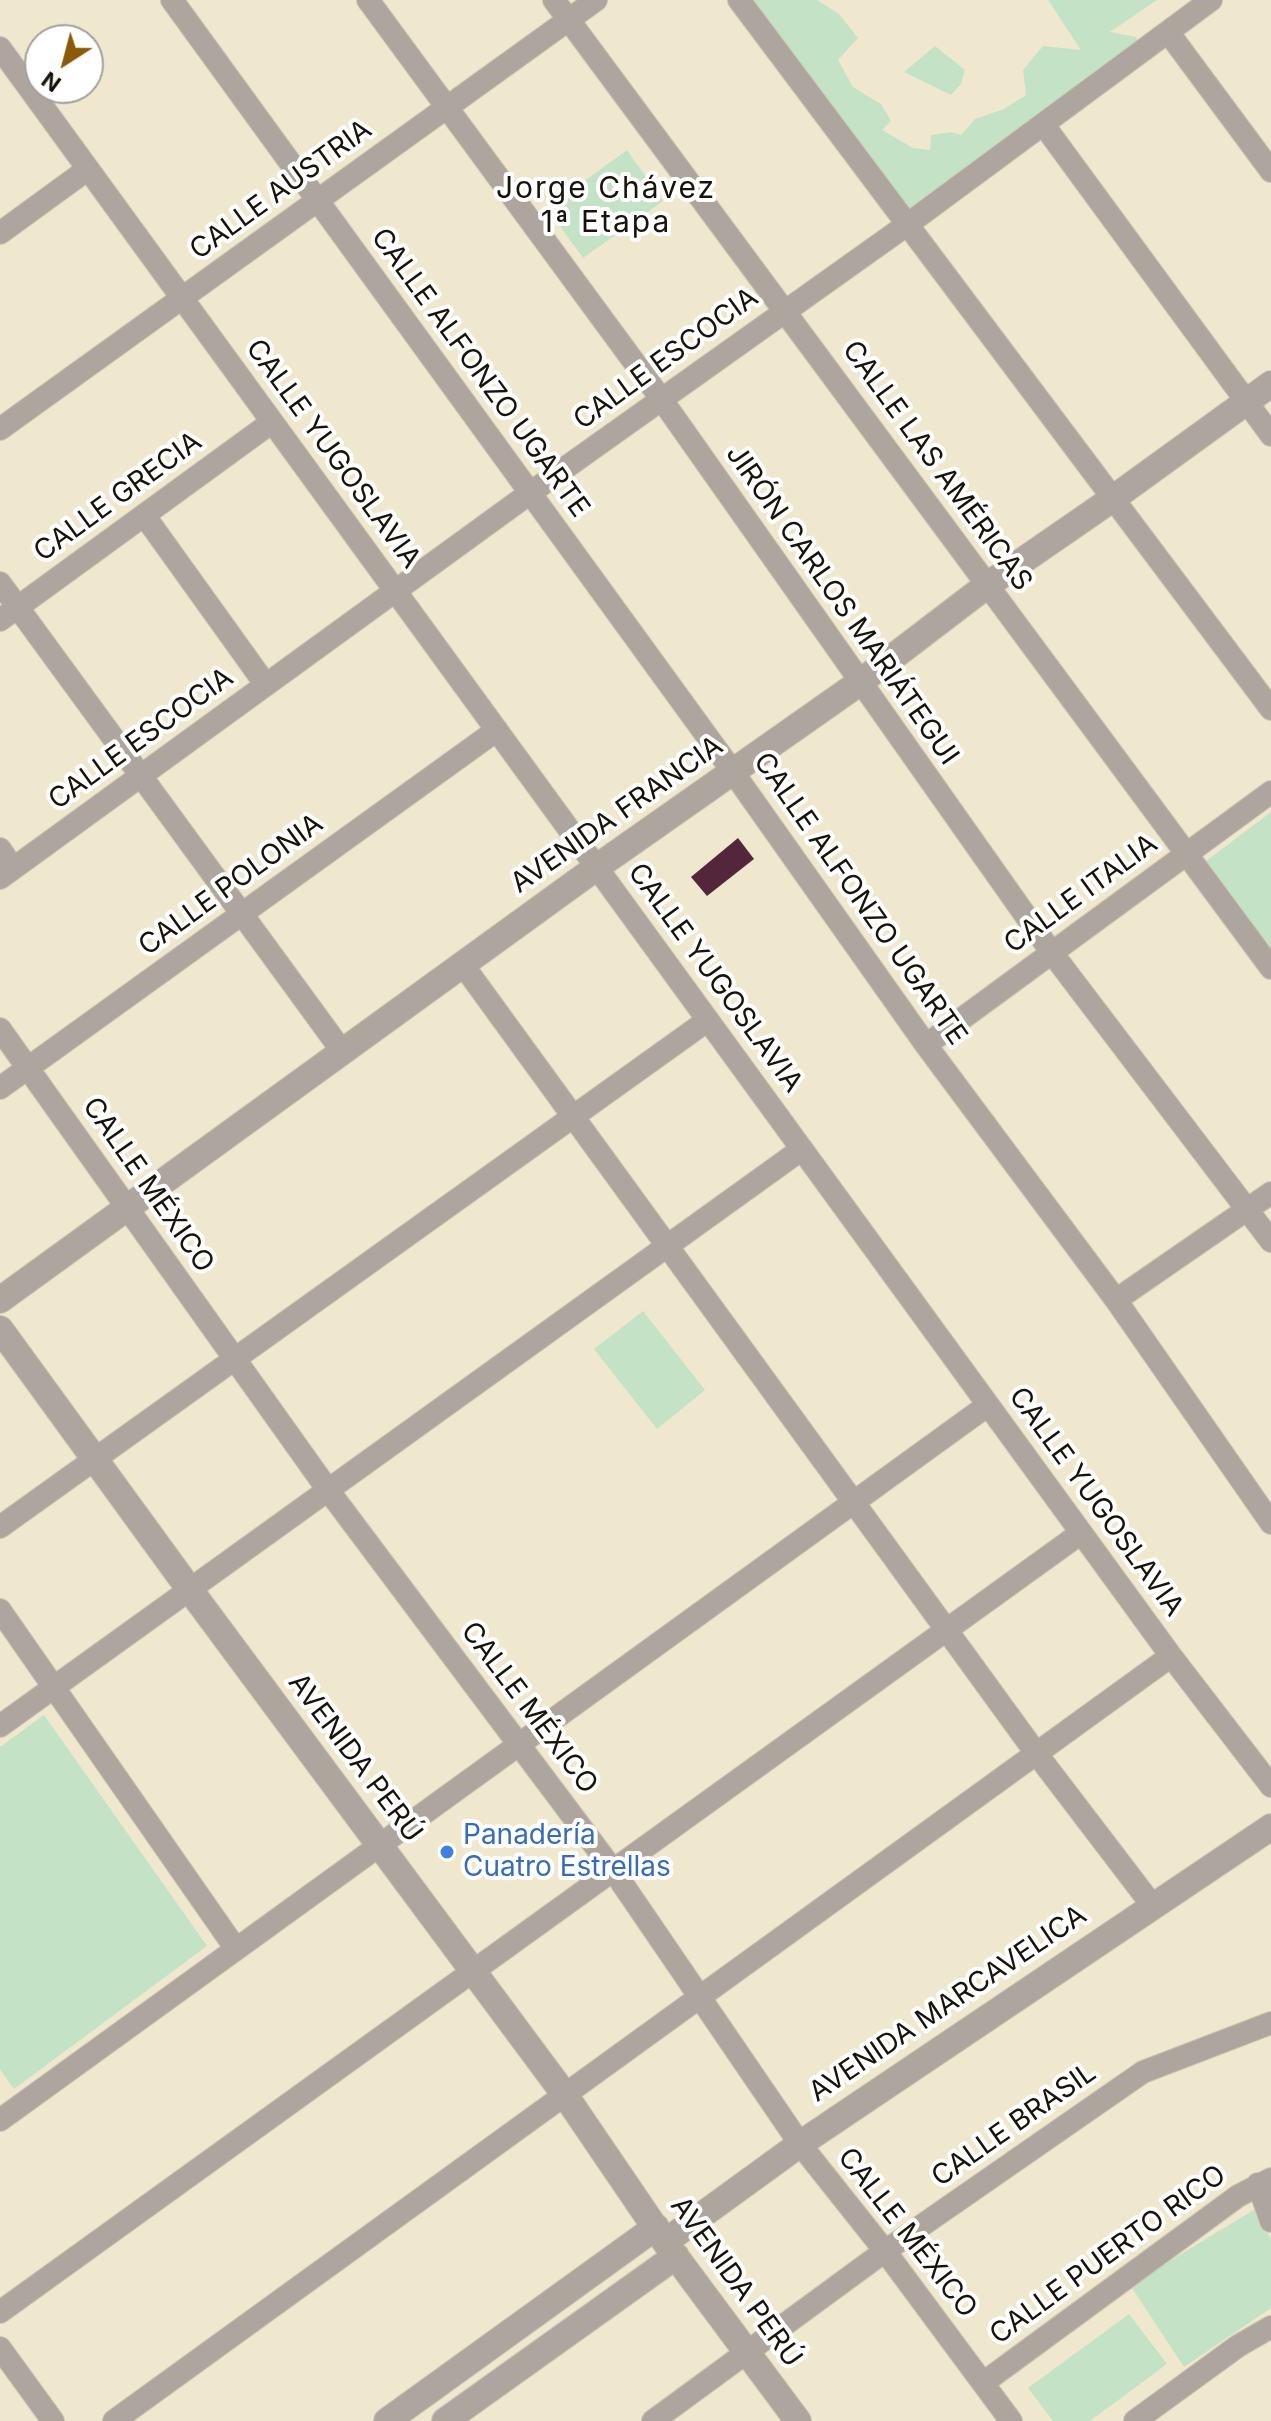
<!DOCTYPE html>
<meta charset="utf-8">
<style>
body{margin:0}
#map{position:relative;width:1271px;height:2421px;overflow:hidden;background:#f0e8ce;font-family:Inter,sans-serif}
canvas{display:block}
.north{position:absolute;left:24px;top:24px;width:80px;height:80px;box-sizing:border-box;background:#fff;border:2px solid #a2a19d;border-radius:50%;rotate:216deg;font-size:22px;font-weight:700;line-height:32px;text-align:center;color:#16130a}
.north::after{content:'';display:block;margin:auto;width:28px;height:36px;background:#8c5906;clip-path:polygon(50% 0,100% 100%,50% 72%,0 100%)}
</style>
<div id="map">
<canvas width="1271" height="2421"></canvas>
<div class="north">N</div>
</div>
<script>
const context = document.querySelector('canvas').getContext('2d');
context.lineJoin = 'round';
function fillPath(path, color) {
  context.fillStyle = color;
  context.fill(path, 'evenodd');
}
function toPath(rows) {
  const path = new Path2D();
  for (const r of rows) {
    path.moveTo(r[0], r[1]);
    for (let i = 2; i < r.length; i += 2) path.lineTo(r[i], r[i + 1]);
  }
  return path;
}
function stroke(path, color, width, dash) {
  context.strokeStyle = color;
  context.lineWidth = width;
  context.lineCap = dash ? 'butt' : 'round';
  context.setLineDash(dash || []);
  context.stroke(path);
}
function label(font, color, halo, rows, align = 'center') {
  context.font = font + ' Inter,sans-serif';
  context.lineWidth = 8;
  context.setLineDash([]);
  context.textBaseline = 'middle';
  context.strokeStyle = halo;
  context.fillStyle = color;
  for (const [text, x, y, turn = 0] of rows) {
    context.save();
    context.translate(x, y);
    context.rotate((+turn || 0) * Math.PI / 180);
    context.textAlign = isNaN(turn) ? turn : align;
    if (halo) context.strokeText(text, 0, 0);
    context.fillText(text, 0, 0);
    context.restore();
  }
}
const green = toPath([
 [745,0,817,0,839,14,858,38,838,60,853,87,881,104,891,121,882,130,913,148,930,150,931,135,951,132,961,135,975,119,1004,109,1026,95,1023,70,1043,46,1081,50,1048,0,1157,0,1110,32,1136,37,1140,47,908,224],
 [935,46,965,70,961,84,951,95,904,72],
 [627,150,663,201,583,258,547,208],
 [1271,812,1271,948,1206,861],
 [643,1311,705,1390,657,1429,594,1349],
 [44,1715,207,1946,14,2089,0,2069,0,1747],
 [1257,2208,1271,2240,1271,2308,1184,2367,1130,2285],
 [1129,2314,1167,2364,1090,2421,1053,2421,1028,2388]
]);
const building = toPath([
 [738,838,754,859,707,896,691,877]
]);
const minor = toPath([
 [172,0,733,772,926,1045,1116,1300,1271,1523],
 [368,0,662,400,1052,953,1271,1241],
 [554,0,1271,968],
 [739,0,1271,709],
 [1168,32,1271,171],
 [0,48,1171,1656,1271,1786],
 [1043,124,1271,435],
 [0,233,88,169],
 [0,429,596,0],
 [144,515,266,685],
 [0,583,342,1051],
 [0,620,272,422],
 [0,849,13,868],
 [0,878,530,493,908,224,1211,0],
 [463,965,1036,1753,1152,1905],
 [0,1029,328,1490,613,1870,800,2144,885,2251,1011,2421],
 [926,1045,1271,792],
 [0,1088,497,730],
 [1116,1300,1271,1193],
 [0,1527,708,1020],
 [0,1610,236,1949],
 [0,1726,802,1149],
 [0,2120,988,1405],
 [1258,2184,1271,2221],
 [0,2312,1081,1533],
 [0,2348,53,2421],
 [983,2383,1238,2196,1271,2179],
 [114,2421,1171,1656],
 [653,2421,885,2251,1143,2072,1271,2023],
 [1135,2421,1238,2346,1271,2327]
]);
const tertiary = toPath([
 [0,1300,597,867,859,683,986,586,1115,497,1271,384],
 [0,1329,190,1590,565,2095,665,2242,798,2421],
 [665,2242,800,2144,1271,1827],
 [387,2421,656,2227],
 [445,2421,676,2256]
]);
const markers = [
 [447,1852,8,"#3f7fe0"]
];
const streetNames = [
 ["CALLE AUSTRIA",281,190,-36],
 ["CALLE ESCOCIA",666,359,-36],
 ["CALLE ALFONZO UGARTE",480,373,54],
 ["CALLE YUGOSLAVIA",333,454,54],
 ["CALLE LAS AMÉRICAS",937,466,54],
 ["CALLE GRECIA",118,497,-36],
 ["JIRÓN CARLOS MARIÁTEGUI",842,605,55],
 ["CALLE ESCOCIA",141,739,-36],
 ["AVENIDA FRANCIA",617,815,-35],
 ["CALLE POLONIA",231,885,-36],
 ["CALLE ITALIA",1081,894,-36],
 ["CALLE ALFONZO UGARTE",860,899,55],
 ["CALLE YUGOSLAVIA",715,978,54],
 ["CALLE MÉXICO",148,1185,55],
 ["CALLE YUGOSLAVIA",1096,1502,54],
 ["CALLE MÉXICO",529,1708,53],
 ["AVENIDA PERÚ",355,1758,53],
 ["AVENIDA MARCAVELICA",948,2004,-34],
 ["CALLE BRASIL",1014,2125,-35],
 ["CALLE MÉXICO",907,2233,52],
 ["CALLE PUERTO RICO",1108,2255,-36],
 ["AVENIDA PERÚ",736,2282,54]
];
const shopNames = [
 ["Panadería",463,1836],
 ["Cuatro Estrellas",463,1868]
];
const neighbourhoodNames = [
 ["Jorge Chávez",606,189],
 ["1ª Etapa",606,223]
];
fillPath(green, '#c4e2c6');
fillPath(building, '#54263b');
stroke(minor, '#cdc6af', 24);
stroke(tertiary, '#cdc6af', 28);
stroke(minor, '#aea69e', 22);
stroke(tertiary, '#aea69e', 26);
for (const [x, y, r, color] of markers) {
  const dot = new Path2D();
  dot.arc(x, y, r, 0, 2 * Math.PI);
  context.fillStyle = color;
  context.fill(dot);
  stroke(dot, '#fff', 3);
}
label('28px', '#16130a', '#fff', streetNames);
label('28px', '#366cbe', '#fff', shopNames, 'left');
context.letterSpacing = '2px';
label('30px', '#16130a', '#fff', neighbourhoodNames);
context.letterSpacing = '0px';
</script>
